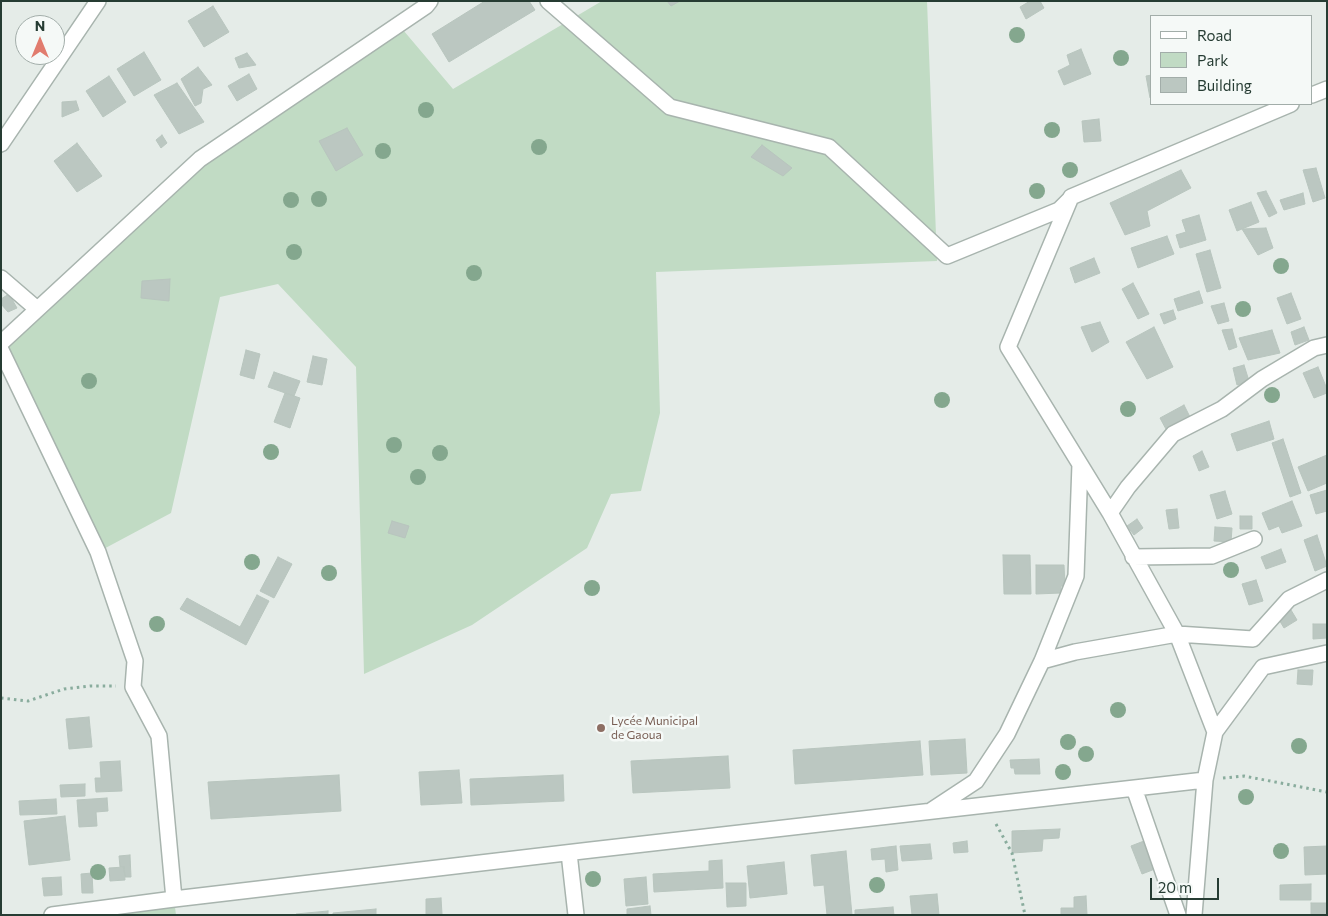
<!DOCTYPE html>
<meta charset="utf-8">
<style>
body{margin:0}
#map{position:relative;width:1328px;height:916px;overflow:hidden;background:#e5ece8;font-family:Commissioner,sans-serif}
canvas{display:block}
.frame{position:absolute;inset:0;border:2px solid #263c33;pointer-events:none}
.legend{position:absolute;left:1150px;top:15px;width:162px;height:90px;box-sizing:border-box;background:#f5f9f7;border:1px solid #a2ada9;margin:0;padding:6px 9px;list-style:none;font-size:15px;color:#263c33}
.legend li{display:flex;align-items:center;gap:10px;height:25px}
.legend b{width:25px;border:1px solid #a2ada9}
.north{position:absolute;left:15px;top:15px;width:50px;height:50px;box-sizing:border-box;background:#f5f9f7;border:1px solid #a2ada9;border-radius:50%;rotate:0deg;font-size:14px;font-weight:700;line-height:20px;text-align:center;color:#263c33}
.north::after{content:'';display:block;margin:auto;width:18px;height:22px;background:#e17c6e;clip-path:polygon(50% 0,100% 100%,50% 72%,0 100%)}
.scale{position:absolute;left:1150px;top:878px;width:69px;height:22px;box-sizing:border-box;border:2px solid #263c33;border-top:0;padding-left:6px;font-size:15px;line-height:18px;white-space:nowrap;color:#263c33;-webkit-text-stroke:4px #f5f9f7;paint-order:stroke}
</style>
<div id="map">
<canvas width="1328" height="916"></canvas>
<div class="frame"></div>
<ul class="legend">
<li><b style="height:6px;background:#fff"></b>Road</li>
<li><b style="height:14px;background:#c1dbc4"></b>Park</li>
<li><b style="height:14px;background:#bbc7c1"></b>Building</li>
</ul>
<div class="north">N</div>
<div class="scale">20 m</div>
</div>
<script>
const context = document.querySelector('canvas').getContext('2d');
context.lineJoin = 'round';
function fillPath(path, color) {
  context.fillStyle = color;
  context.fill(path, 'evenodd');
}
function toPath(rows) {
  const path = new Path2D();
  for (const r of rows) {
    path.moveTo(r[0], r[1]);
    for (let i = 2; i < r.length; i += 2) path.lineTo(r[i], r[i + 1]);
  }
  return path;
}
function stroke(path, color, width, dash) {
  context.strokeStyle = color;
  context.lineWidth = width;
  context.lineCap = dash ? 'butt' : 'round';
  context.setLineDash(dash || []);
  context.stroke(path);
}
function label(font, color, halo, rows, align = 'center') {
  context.font = font + ' Commissioner,sans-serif';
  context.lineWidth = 5;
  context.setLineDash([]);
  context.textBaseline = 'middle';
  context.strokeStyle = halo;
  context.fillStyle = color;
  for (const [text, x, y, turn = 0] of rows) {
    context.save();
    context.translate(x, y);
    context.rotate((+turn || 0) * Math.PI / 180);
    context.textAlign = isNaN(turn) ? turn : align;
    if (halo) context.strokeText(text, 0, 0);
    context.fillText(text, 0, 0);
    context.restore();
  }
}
const green = toPath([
 [602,1,927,1,937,261,656,272,660,413,641,491,611,494,587,548,472,625,364,674,356,367,278,284,220,297,171,513,98,552,1,343,200,159,398,24,453,89],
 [174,899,176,915,52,915]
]);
const building = toPath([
 [485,1,529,1,535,10,449,62,432,34,485,1],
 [667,1,680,1,671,6,667,1],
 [1030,1,1040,1,1044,8,1026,19,1020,7,1030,1],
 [213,6,229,32,204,47,188,21,213,6],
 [1081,49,1091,74,1064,85,1058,71,1070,65,1067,55,1081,49],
 [144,52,161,80,134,96,117,69,144,52],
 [247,53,256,65,239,68,235,58,247,53],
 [198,67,212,85,203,89,201,103,195,106,181,79,198,67],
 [249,74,257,89,237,101,228,86,249,74],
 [1152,75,1152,97,1150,98,1146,76,1152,75],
 [109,76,126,102,103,117,86,91,109,76],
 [177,83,204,122,179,134,154,95,177,83],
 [76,101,79,110,62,117,62,102,76,101],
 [1099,119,1101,141,1084,142,1082,121,1099,119],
 [347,128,363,155,336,171,319,141,347,128],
 [162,135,167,143,161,148,156,140,162,135],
 [77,143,102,176,77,192,54,161,77,143],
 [762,145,792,168,783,176,751,157,762,145],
 [1316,168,1325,198,1313,202,1303,170,1316,168],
 [1181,170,1191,188,1147,211,1150,226,1125,235,1110,203,1181,170],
 [1266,191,1277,213,1269,217,1257,193,1266,191],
 [1303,193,1305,204,1284,210,1280,200,1303,193],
 [1251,202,1259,222,1237,231,1229,210,1251,202],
 [1199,215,1206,240,1180,248,1176,235,1186,232,1182,220,1199,215],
 [1266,228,1273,248,1258,255,1242,229,1266,228],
 [1167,236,1174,254,1138,268,1131,248,1167,236],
 [1210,250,1221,288,1207,292,1196,254,1210,250],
 [1094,258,1100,273,1075,283,1070,268,1094,258],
 [170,279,169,301,141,298,142,281,170,279],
 [1133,283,1149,314,1138,319,1122,289,1133,283],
 [1199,291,1203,303,1178,311,1174,299,1199,291],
 [1291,293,1301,319,1287,324,1277,298,1291,293],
 [9,294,17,308,8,312,1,304,1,299,9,294],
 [1224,303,1229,321,1218,324,1211,306,1224,303],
 [1173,310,1176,319,1164,324,1160,314,1173,310],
 [1100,322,1109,342,1092,352,1081,327,1100,322],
 [1154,327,1173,367,1147,379,1126,342,1154,327],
 [1304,327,1309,340,1295,345,1291,332,1304,327],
 [1232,329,1237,347,1229,350,1222,330,1232,329],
 [1272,330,1280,353,1248,360,1239,338,1272,330],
 [246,350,260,354,254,379,240,375,246,350],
 [313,356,327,359,322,385,307,382,313,356],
 [1244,365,1249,381,1237,385,1233,368,1244,365],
 [1318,367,1327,389,1327,393,1314,398,1303,373,1318,367],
 [274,372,300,381,294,396,268,387,274,372],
 [285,393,300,398,290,428,274,422,285,393],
 [1184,405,1190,417,1167,431,1160,418,1184,405],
 [1269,421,1274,439,1237,451,1231,434,1269,421],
 [1283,439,1301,493,1290,497,1272,443,1283,439],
 [1202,451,1209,467,1199,471,1193,456,1202,451],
 [1327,455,1327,483,1308,491,1298,467,1327,455],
 [1327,490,1327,511,1316,514,1310,495,1327,490],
 [1225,491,1232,514,1217,519,1210,495,1225,491],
 [1292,501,1302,526,1282,533,1279,526,1269,530,1262,513,1292,501],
 [1177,509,1179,528,1169,529,1166,510,1177,509],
 [1240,516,1252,516,1252,529,1240,529,1240,516],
 [1137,519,1143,528,1134,535,1127,526,1137,519],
 [392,521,409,526,405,538,388,533,392,521],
 [1215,527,1232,528,1231,542,1214,541,1215,527],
 [1317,535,1327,566,1315,571,1304,540,1317,535],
 [1281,549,1286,562,1266,569,1261,557,1281,549],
 [1003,555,1030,555,1031,594,1004,594,1003,555],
 [278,557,292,564,274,598,260,591,278,557],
 [1036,565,1064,565,1065,586,1061,586,1061,593,1036,594,1036,565],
 [1256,580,1263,601,1249,605,1242,584,1256,580],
 [257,595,269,601,246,645,180,609,187,598,240,627,257,595],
 [1291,610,1297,620,1284,628,1278,618,1291,610],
 [1313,624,1327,624,1327,638,1313,639,1313,624],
 [1298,670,1313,670,1312,685,1297,684,1298,670],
 [89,717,92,747,69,749,66,719,89,717],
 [965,739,967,773,931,775,929,741,965,739],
 [920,741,923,775,795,784,793,750,920,741],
 [728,756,730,788,633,793,631,761,728,756],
 [1039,759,1040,774,1015,774,1014,768,1011,768,1010,760,1039,759],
 [120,761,122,791,96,792,95,778,101,778,100,762,120,761],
 [459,770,462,803,421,805,419,772,459,770],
 [339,775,341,811,211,819,208,782,339,775],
 [563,775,564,801,471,805,470,779,563,775],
 [85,784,85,796,61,797,60,785,85,784],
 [107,798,108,811,96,812,97,826,79,827,77,800,107,798],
 [56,799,57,814,20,815,19,801,56,799],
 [65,816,70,860,29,865,24,821,65,816],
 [1060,829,1059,838,1043,839,1042,851,1012,853,1012,831,1060,829],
 [967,841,968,852,954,853,953,843,967,841],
 [1144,841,1155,869,1142,874,1131,846,1144,841],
 [930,844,932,859,902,861,900,846,930,844],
 [896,846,898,870,886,872,885,859,872,860,871,849,896,846],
 [1327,846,1327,874,1305,875,1304,847,1327,846],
 [846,851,852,915,827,915,824,885,814,886,811,855,846,851],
 [130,855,131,877,125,877,124,867,120,867,119,856,130,855],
 [722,860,723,888,654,892,653,874,709,871,709,861,722,860],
 [784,862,787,894,750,898,747,866,784,862],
 [124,867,125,880,110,881,109,868,124,867],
 [92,873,93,893,82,893,81,874,92,873],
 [61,877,62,895,44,896,42,878,61,877],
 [646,877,648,904,626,906,624,879,646,877],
 [726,883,746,883,746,906,727,907,726,883],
 [1311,884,1311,900,1280,900,1280,885,1311,884],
 [937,894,939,915,912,915,910,896,937,894],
 [1086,896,1087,915,1061,915,1061,908,1074,908,1074,897,1086,896],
 [441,898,442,914,426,914,426,899,441,898],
 [1311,903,1327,903,1327,915,1311,915,1311,903],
 [650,906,651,915,627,915,627,909,650,906],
 [893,907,894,915,855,915,855,910,893,907],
 [376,909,376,915,333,915,333,913,376,909],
 [328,911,328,915,296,915,296,914,328,911]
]);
const path = toPath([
 [1,698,28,701,64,689,90,686,116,686],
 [1223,778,1244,776,1327,792],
 [996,824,1012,853,1025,915]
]);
const minor = toPath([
 [548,1,670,107,829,147,947,256,1059,210,1069,200],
 [1312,95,1327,89],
 [1,144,98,1],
 [1,278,37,309],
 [1,343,200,159,426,6,430,1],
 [1,350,98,552,135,661,133,687,159,736,174,899],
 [1110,513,1128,487,1173,434,1222,409,1262,379,1314,348,1327,345],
 [1133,557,1212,556,1254,539],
 [1042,661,1075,652,1177,634,1253,639,1289,599,1327,580],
 [1215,732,1263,667,1327,653],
 [1134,788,1178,915],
 [932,810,976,781,1007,734,1042,661,1076,576,1080,464],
 [569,853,576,915],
 [52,915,174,899,591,850,1205,780],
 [1194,915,1205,780,1215,732,1177,634,1110,513,1008,347,1071,197,1291,104]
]);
const trees = [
 [1017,35],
 [1121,58],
 [426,110],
 [1052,130],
 [539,147],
 [383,151],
 [1070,170],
 [1037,191],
 [319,199],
 [291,200],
 [294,252],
 [1281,266],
 [474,273],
 [1243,309],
 [89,381],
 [1272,395],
 [942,400],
 [1128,409],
 [394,445],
 [271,452],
 [440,453],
 [418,477],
 [252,562],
 [1231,570],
 [329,573],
 [592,588],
 [157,624],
 [1118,710],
 [1068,742],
 [1299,746],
 [1086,754],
 [1063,772],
 [1246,797],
 [1281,851],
 [98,872],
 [593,879],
 [877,885]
];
const markers = [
 [601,728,5,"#8d6e63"]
];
const educationNames = [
 ["Lycée Municipal",611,721],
 ["de Gaoua",611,735]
];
fillPath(green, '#c1dbc4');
fillPath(building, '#bbc7c1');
stroke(building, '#b8c5be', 1);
stroke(minor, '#a8b4ae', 18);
stroke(path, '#89ac9d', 3, [2.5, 4]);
stroke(minor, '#fff', 15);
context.fillStyle = '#84a78e';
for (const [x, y] of trees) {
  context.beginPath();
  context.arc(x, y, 8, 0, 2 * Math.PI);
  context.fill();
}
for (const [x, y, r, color] of markers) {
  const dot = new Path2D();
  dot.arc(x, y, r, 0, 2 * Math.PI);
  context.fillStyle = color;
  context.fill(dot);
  stroke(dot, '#f5f9f7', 2);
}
label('12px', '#785e54', '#f5f9f7', educationNames, 'left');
</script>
